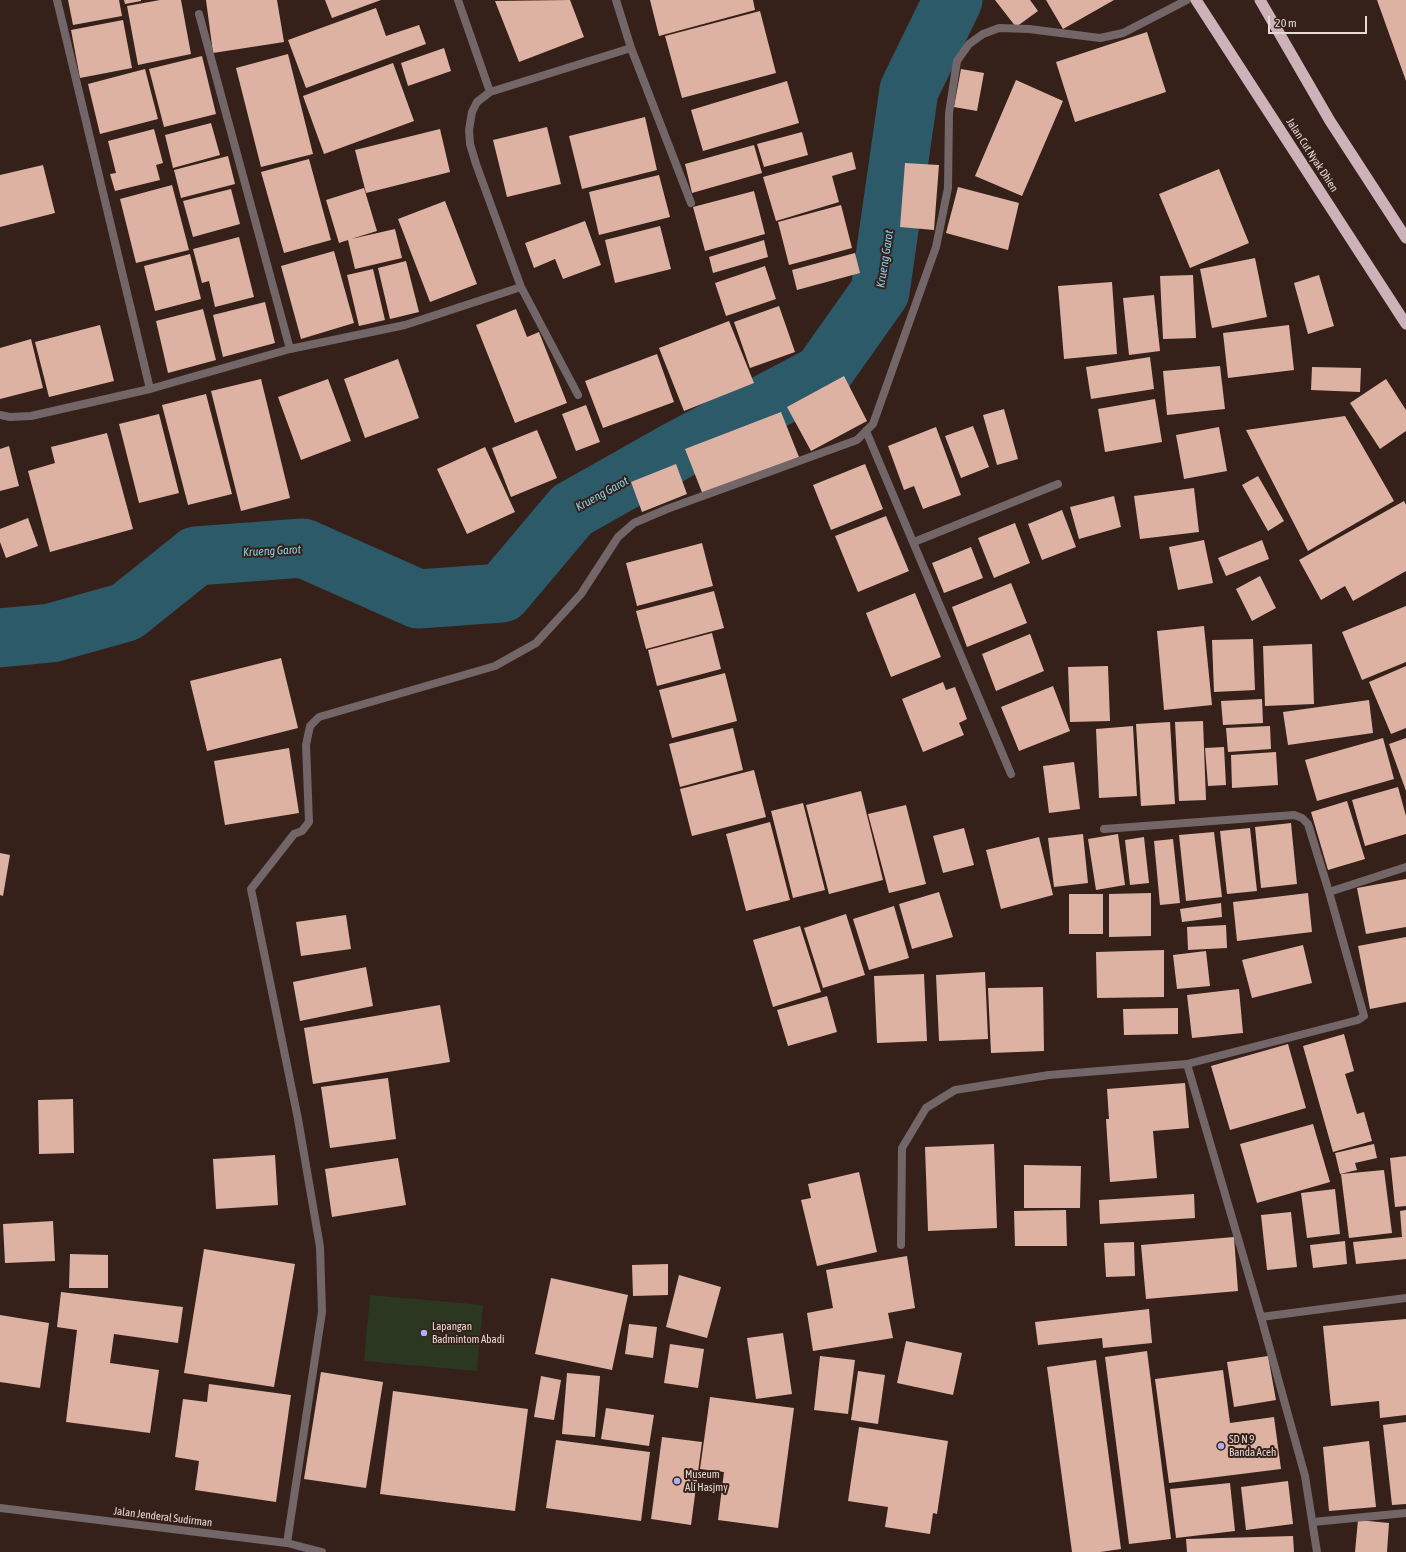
<!DOCTYPE html>
<style>
body{margin:0}
#map{position:relative;width:1406px;height:1552px;overflow:hidden;background:#352119;font-family:"Asap Condensed",sans-serif}
canvas{display:block}
.scale{position:absolute;left:1268px;top:16px;width:99px;height:18px;box-sizing:border-box;border:2px solid #e7d9d4;border-top:0;padding-left:5px;font-size:12px;line-height:14px;white-space:nowrap;color:#e7d9d4;-webkit-text-stroke:3px #352119;paint-order:stroke}
</style>
<div id="map">
<canvas width="1406" height="1552"></canvas>
<div class="scale">20 m</div>
</div>
<script>
const context = document.querySelector('canvas').getContext('2d');
context.lineJoin = 'round';
function fillPath(path, color) {
  context.fillStyle = color;
  context.fill(path, 'evenodd');
}
function toPath(rows) {
  const path = new Path2D();
  for (const r of rows) {
    path.moveTo(r[0], r[1]);
    for (let i = 2; i < r.length; i += 2) path.lineTo(r[i], r[i + 1]);
  }
  return path;
}
function stroke(path, color, width, dash) {
  context.strokeStyle = color;
  context.lineWidth = width;
  context.lineCap = dash ? 'butt' : 'round';
  context.setLineDash(dash || []);
  context.stroke(path);
}
function label(font, color, halo, rows, align = 'center') {
  context.font = font + ' "Asap Condensed",sans-serif';
  context.lineWidth = 4;
  context.setLineDash([]);
  context.textBaseline = 'middle';
  context.strokeStyle = halo;
  context.fillStyle = color;
  for (const [text, x, y, turn = 0] of rows) {
    context.save();
    context.translate(x, y);
    context.rotate((+turn || 0) * Math.PI / 180);
    context.textAlign = isNaN(turn) ? turn : align;
    if (halo) context.strokeText(text, 0, 0);
    context.fillText(text, 0, 0);
    context.restore();
  }
}
const green = toPath([
 [370,1295,483,1305,477,1371,364,1361]
]);
const river = toPath([
 [0,638,51,633,126,612,196,556,303,548,418,599,502,593,572,510,680,449,822,374,880,292,909,90,953,0]
]);
const building = toPath([
 [68,0,119,0,122,16,73,25],
 [124,0,141,0,141,1,125,4],
 [160,0,181,0,191,54,138,65,127,6],
 [206,0,277,0,284,42,213,53],
 [325,0,381,0,332,18],
 [570,0,584,37,519,62,495,1],
 [650,0,753,0,755,10,659,36],
 [995,0,1030,0,1038,11,1016,27],
 [1046,0,1114,0,1063,29],
 [1377,0,1406,0,1406,81],
 [376,8,386,36,419,25,426,44,306,88,288,40],
 [760,11,776,73,682,98,665,36],
 [123,20,132,68,80,78,71,30],
 [1147,32,1166,92,1075,122,1056,62],
 [444,48,451,71,408,86,401,63],
 [288,54,313,154,261,167,236,68],
 [202,56,216,114,164,127,149,69],
 [393,63,414,121,324,154,303,96],
 [145,69,158,119,100,134,88,84],
 [961,69,984,73,977,111,954,107],
 [1016,80,1063,101,1022,196,975,176],
 [787,81,799,123,703,151,691,110],
 [645,117,657,170,582,189,569,136],
 [211,123,220,155,173,168,165,135],
 [547,127,561,184,507,197,493,140],
 [154,129,163,163,156,165,160,180,115,191,110,174,116,173,108,141],
 [440,129,450,172,366,193,355,150],
 [802,132,808,155,764,167,757,144],
 [754,145,762,173,692,193,685,164],
 [852,152,856,169,832,176,839,202,776,221,763,177],
 [228,156,235,184,181,198,174,170],
 [309,159,331,240,284,253,261,172],
 [905,163,939,165,934,230,900,227],
 [43,165,55,213,0,227,0,175],
 [1219,169,1249,243,1190,268,1159,194],
 [659,175,670,217,599,235,589,192],
 [172,185,189,250,136,263,120,199],
 [958,187,1019,203,1008,250,946,233],
 [364,188,377,231,351,239,395,229,402,258,355,269,348,240,339,243,326,200],
 [231,189,240,224,193,237,183,201],
 [754,191,765,234,705,251,693,207],
 [445,201,477,284,430,302,398,219],
 [841,205,852,248,789,265,778,222],
 [585,221,601,265,563,279,555,259,534,268,525,243],
 [660,226,671,269,615,283,605,240],
 [239,237,254,297,215,307,209,281,202,283,193,249],
 [764,240,768,257,713,273,709,257],
 [334,251,354,323,301,339,281,266],
 [855,253,860,273,797,290,792,270],
 [190,254,201,299,155,311,144,266],
 [1255,258,1267,317,1212,328,1200,269],
 [406,261,419,312,390,319,378,268],
 [765,266,776,299,726,316,715,283],
 [373,269,385,320,359,326,347,275],
 [1193,275,1196,338,1163,339,1160,276],
 [1319,275,1334,326,1308,334,1294,283],
 [1112,282,1117,354,1064,359,1058,286],
 [1154,295,1160,351,1129,355,1123,298],
 [265,302,275,343,223,357,213,315],
 [779,306,795,352,750,368,734,322],
 [203,309,216,360,168,373,156,321],
 [516,309,527,337,539,332,567,403,515,423,476,325],
 [729,321,754,383,684,411,659,348],
 [100,325,114,381,49,397,35,342],
 [1289,325,1294,370,1228,378,1223,333],
 [31,339,43,388,0,399,0,348],
 [657,354,674,402,603,428,585,381],
 [1150,357,1154,389,1091,399,1086,367],
 [398,359,419,418,365,438,344,379],
 [1220,366,1225,409,1167,415,1163,371],
 [1312,367,1361,368,1360,392,1311,390],
 [844,376,867,421,811,451,787,407],
 [261,379,290,498,241,511,211,391],
 [328,379,351,441,301,460,278,397],
 [1386,379,1406,410,1406,431,1380,449,1350,403],
 [206,394,232,494,188,505,162,405],
 [1155,399,1162,442,1105,452,1098,409],
 [586,405,600,442,576,451,562,414],
 [1004,409,1018,459,997,465,983,415],
 [781,412,799,457,703,495,685,449],
 [159,414,179,493,139,503,119,424],
 [1345,416,1394,501,1308,551,1246,430],
 [973,426,989,467,961,478,945,436],
 [936,427,961,495,923,509,914,486,904,490,888,446],
 [1219,427,1227,471,1184,479,1176,435],
 [537,430,557,478,511,497,492,448],
 [107,433,133,529,50,552,28,471,55,463,51,447],
 [9,446,19,486,0,491,0,449],
 [485,447,515,512,467,534,437,469],
 [676,464,687,494,642,512,631,482],
 [865,464,883,509,831,530,813,485],
 [1258,476,1284,521,1268,531,1242,485],
 [1194,488,1199,532,1140,539,1134,496],
 [1114,496,1121,527,1079,539,1070,507],
 [1404,501,1406,505,1406,571,1353,601,1345,586,1321,600,1299,560],
 [1062,510,1076,547,1042,560,1028,524],
 [886,516,909,571,858,592,835,536],
 [28,518,38,546,6,558,0,542,0,529],
 [1015,523,1030,563,994,578,978,538],
 [1204,540,1213,583,1178,590,1169,547],
 [1262,540,1269,559,1226,576,1218,558],
 [702,543,713,586,637,606,626,563],
 [971,547,983,578,944,593,932,563],
 [1260,576,1276,608,1252,621,1236,589],
 [1011,583,1027,623,967,647,952,607],
 [714,591,724,628,646,649,636,611],
 [915,593,941,657,891,677,866,613],
 [1406,606,1406,662,1362,680,1342,632],
 [1204,626,1212,705,1164,710,1157,631],
 [712,633,721,669,657,686,648,650],
 [1030,634,1044,671,996,691,982,654],
 [1253,639,1255,690,1214,692,1212,640],
 [1312,644,1314,704,1265,706,1263,646],
 [281,658,298,728,207,751,190,681],
 [1108,666,1110,721,1070,722,1068,667],
 [1406,666,1406,728,1391,734,1369,682],
 [725,673,737,721,672,738,659,690],
 [943,682,946,690,955,687,967,719,959,723,964,735,923,752,902,699],
 [1053,686,1070,731,1019,751,1001,707],
 [1262,699,1263,723,1223,725,1221,701],
 [1369,700,1373,733,1288,745,1283,712],
 [1203,721,1206,800,1179,801,1175,722],
 [1170,722,1175,804,1141,806,1136,724],
 [1133,726,1137,796,1099,798,1096,729],
 [1270,726,1271,749,1228,752,1226,728],
 [733,728,743,770,680,787,669,744],
 [1383,738,1394,779,1317,801,1305,760],
 [1406,738,1406,791,1389,744],
 [1224,747,1226,785,1208,786,1205,748],
 [289,748,299,813,225,825,214,761],
 [1276,752,1278,785,1232,788,1231,755],
 [1074,762,1080,809,1049,813,1043,766],
 [754,770,766,817,692,836,680,789],
 [1398,787,1406,816,1406,834,1365,846,1352,800],
 [861,791,883,880,829,894,806,805],
 [1347,801,1365,859,1328,870,1311,812],
 [803,803,825,890,793,898,771,811],
 [906,805,926,884,889,893,868,814],
 [770,822,790,900,746,911,726,834],
 [1291,823,1297,884,1261,888,1255,827],
 [964,828,974,865,943,873,933,836],
 [1250,828,1257,891,1227,894,1220,831],
 [1214,832,1222,897,1186,901,1179,835],
 [1083,834,1088,883,1054,887,1048,838],
 [1118,834,1125,885,1096,890,1088,839],
 [1039,837,1053,895,1001,909,986,850],
 [1144,837,1149,883,1130,885,1125,840],
 [1173,839,1180,903,1160,905,1154,841],
 [0,853,10,855,3,896,0,895],
 [1406,879,1406,927,1366,934,1357,888],
 [939,892,953,937,912,949,899,904],
 [1151,893,1151,936,1109,937,1109,894],
 [1308,893,1312,932,1237,941,1233,902],
 [1069,894,1103,894,1103,934,1069,934],
 [1221,903,1222,917,1182,922,1180,909],
 [894,906,909,958,869,970,853,919],
 [846,914,865,975,823,988,804,928],
 [346,915,351,949,301,956,296,922],
 [1226,925,1227,948,1188,950,1187,927],
 [800,926,821,992,773,1007,753,940],
 [1406,937,1406,1002,1370,1009,1358,946],
 [1303,945,1312,983,1252,998,1242,960],
 [1164,950,1164,997,1097,998,1096,952],
 [1206,951,1210,986,1177,989,1173,955],
 [366,967,373,1006,300,1021,293,982],
 [985,972,988,1039,939,1041,936,975],
 [924,974,927,1041,877,1043,874,976],
 [1043,987,1044,1051,991,1053,988,988],
 [1239,989,1243,1033,1192,1038,1187,995],
 [827,996,837,1032,788,1046,777,1010],
 [440,1005,450,1062,313,1084,304,1028],
 [1178,1008,1178,1034,1124,1035,1123,1009],
 [1344,1034,1354,1071,1345,1074,1357,1114,1364,1112,1372,1141,1333,1152,1303,1046],
 [1288,1044,1306,1108,1230,1130,1211,1066],
 [388,1078,396,1139,330,1148,321,1087],
 [1185,1083,1189,1128,1153,1131,1157,1178,1110,1182,1106,1119,1109,1119,1107,1089],
 [73,1099,74,1153,39,1154,38,1100],
 [1313,1124,1330,1182,1257,1203,1240,1144],
 [994,1144,997,1228,928,1231,925,1147],
 [1374,1144,1377,1158,1355,1163,1357,1170,1340,1174,1335,1153],
 [275,1155,278,1205,216,1209,213,1159],
 [1406,1156,1406,1206,1395,1207,1390,1158],
 [398,1158,406,1205,332,1217,325,1169],
 [1024,1165,1081,1166,1080,1208,1024,1208],
 [1384,1170,1392,1233,1349,1238,1341,1174],
 [859,1172,877,1252,817,1266,801,1200,811,1198,808,1184],
 [1335,1189,1340,1234,1307,1238,1301,1193],
 [1194,1194,1195,1218,1100,1224,1099,1200],
 [1066,1210,1067,1246,1015,1246,1014,1211],
 [1406,1210,1406,1259,1356,1264,1353,1242,1402,1237,1400,1211],
 [1291,1212,1297,1267,1267,1270,1261,1215],
 [53,1221,55,1261,5,1263,3,1224],
 [1234,1237,1238,1291,1146,1299,1141,1245],
 [1345,1241,1347,1264,1313,1268,1310,1245],
 [1134,1242,1135,1276,1106,1277,1104,1243],
 [204,1249,295,1264,274,1387,184,1373],
 [70,1254,108,1255,108,1288,69,1288],
 [907,1256,915,1308,888,1313,893,1338,813,1351,807,1313,833,1308,826,1270],
 [668,1264,668,1295,633,1296,632,1265],
 [679,1275,721,1287,707,1338,666,1327],
 [551,1278,628,1295,612,1370,535,1354],
 [61,1292,183,1307,178,1343,114,1334,110,1363,159,1370,150,1433,66,1422,77,1330,57,1327],
 [1149,1309,1152,1343,1103,1348,1102,1338,1038,1345,1035,1322],
 [0,1315,49,1323,40,1388,0,1382],
 [1406,1319,1406,1415,1380,1418,1379,1401,1331,1406,1323,1326],
 [629,1324,657,1327,653,1358,625,1354],
 [783,1333,792,1394,756,1399,747,1338],
 [906,1341,962,1353,953,1395,897,1383],
 [670,1344,704,1349,698,1388,664,1383],
 [1147,1351,1171,1539,1129,1544,1105,1357],
 [820,1356,855,1360,848,1414,814,1410],
 [1268,1356,1276,1400,1234,1407,1227,1362],
 [1096,1360,1121,1549,1100,1552,1072,1552,1047,1367],
 [1223,1370,1230,1423,1274,1417,1281,1469,1169,1483,1155,1379],
 [858,1371,885,1375,878,1424,851,1420],
 [321,1372,383,1382,366,1488,304,1479],
 [567,1373,600,1376,595,1437,562,1434],
 [541,1376,561,1380,554,1420,534,1417],
 [209,1384,291,1395,276,1502,195,1490,199,1461,175,1457,183,1399,207,1402],
 [393,1391,528,1409,515,1511,380,1494],
 [710,1397,794,1408,778,1528,718,1520,724,1472,700,1469],
 [606,1408,654,1415,649,1446,601,1439],
 [1406,1422,1406,1504,1392,1505,1383,1425],
 [859,1427,948,1441,937,1514,933,1513,930,1534,885,1527,888,1507,848,1501],
 [662,1437,702,1442,691,1525,651,1519],
 [556,1440,650,1452,641,1521,546,1508],
 [1369,1441,1376,1507,1329,1511,1323,1447],
 [1288,1481,1293,1524,1246,1530,1241,1487],
 [1230,1483,1235,1531,1176,1538,1170,1489],
 [1358,1520,1389,1523,1387,1552,1355,1552],
 [1293,1536,1294,1552,1187,1552,1186,1539]
]);
const minor = toPath([
 [57,0,150,389],
 [458,0,490,92],
 [616,0,631,48],
 [199,14,290,349],
 [578,395,521,287,476,164,470,144,469,130,472,112,477,102,490,92,631,48,691,203],
 [0,415,10,417,31,416,150,389,290,349,405,325,521,287],
 [866,431,1011,774],
 [914,542,1058,484],
 [1329,892,1406,867],
 [1187,1064,1261,1317,1305,1476,1317,1552],
 [901,1245,902,1148,926,1108,955,1090,1049,1075,1187,1064,1358,1020,1364,1016,1329,892,1308,824,1302,818,1294,815,1104,829],
 [1261,1317,1406,1298],
 [1313,1522,1406,1513],
 [287,1543,322,1312,320,1247,298,1119,251,889,294,834,302,831,309,822,306,745,310,726,319,717,495,666,536,643,581,594,618,537,634,523,667,509,857,440,873,424,936,247,948,188,949,113,957,61,969,44,983,34,999,28,1029,29,1100,38,1123,33,1187,0]
]);
const tertiary = toPath([
 [0,1508,287,1543,322,1552]
]);
const trunk = toPath([
 [1196,0,1406,324],
 [1260,0,1330,121,1406,238]
]);
const markers = [
 [424,1333,4,"#b0aefa"],
 [1221,1446,4,"#b0aefa"],
 [677,1481,4,"#b0aefa"]
];
const streetNames = [
 ["Jalan Cut Nyak Dhien",1312,155,57],
 ["Jalan Jenderal Sudirman",163,1517,7]
];
const poiNames = [
 ["Lapangan",432,1327],
 ["Badmintom Abadi",432,1340],
 ["SD N 9",1229,1440],
 ["Banda Aceh",1229,1453],
 ["Museum",685,1475],
 ["Ali Hasjmy",685,1488]
];
const waterNames = [
 ["Krueng Garot",885,259,-81],
 ["Krueng Garot",602,494,-29],
 ["Krueng Garot",272,551,-3]
];
fillPath(green, '#2b3720');
stroke(river, '#2c5a69', 59);
fillPath(building, '#deb2a3');
stroke(minor, '#726669', 8);
stroke(tertiary, '#726669', 8);
stroke(trunk, '#cdb2b9', 11);
for (const [x, y, r, color] of markers) {
  const dot = new Path2D();
  dot.arc(x, y, r, 0, 2 * Math.PI);
  context.fillStyle = color;
  context.fill(dot);
  stroke(dot, '#352119', 1.5);
}
label('11px', '#e7d9d4', '#352119', streetNames);
label('11px', '#e7d9d4', '#352119', poiNames, 'left');
label('italic 12px', '#82d1eb', '#352119', waterNames);
</script>
